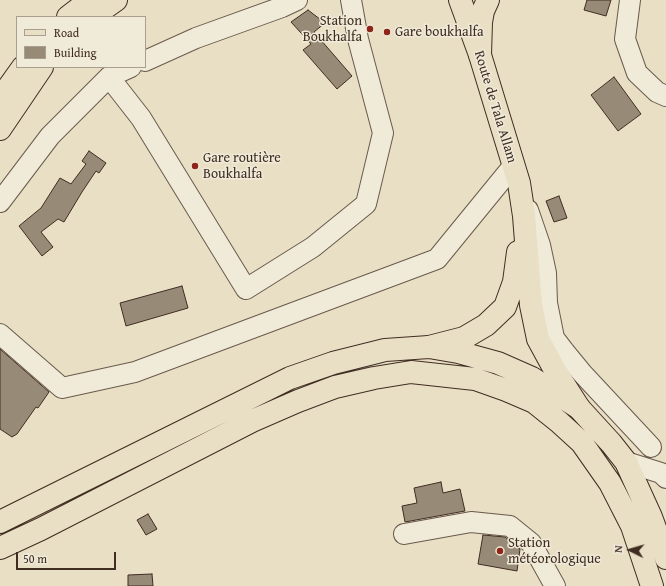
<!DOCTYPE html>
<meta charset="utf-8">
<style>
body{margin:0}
#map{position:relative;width:666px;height:586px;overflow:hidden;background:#e8dfc5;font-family:"Gentium Book Plus",serif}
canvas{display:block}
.legend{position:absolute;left:16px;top:16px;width:130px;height:52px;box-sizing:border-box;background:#f0ead9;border:1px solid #aa9e90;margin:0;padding:5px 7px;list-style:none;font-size:12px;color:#402d22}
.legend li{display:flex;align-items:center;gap:8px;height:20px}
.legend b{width:20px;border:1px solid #aa9e90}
.north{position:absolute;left:610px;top:530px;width:40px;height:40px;-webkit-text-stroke:3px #f0ead9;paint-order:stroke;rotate:275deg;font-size:11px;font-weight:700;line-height:16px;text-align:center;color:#402d22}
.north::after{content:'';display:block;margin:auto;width:14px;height:18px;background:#402d22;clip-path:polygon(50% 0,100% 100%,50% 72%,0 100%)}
.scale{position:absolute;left:16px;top:552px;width:100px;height:18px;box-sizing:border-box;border:2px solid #402d22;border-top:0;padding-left:5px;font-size:12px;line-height:14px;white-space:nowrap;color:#402d22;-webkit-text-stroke:3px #f0ead9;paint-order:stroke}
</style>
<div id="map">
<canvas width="666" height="586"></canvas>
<ul class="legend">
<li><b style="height:5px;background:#e8dfc5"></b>Road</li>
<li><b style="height:11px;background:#978a77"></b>Building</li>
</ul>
<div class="north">N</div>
<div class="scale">50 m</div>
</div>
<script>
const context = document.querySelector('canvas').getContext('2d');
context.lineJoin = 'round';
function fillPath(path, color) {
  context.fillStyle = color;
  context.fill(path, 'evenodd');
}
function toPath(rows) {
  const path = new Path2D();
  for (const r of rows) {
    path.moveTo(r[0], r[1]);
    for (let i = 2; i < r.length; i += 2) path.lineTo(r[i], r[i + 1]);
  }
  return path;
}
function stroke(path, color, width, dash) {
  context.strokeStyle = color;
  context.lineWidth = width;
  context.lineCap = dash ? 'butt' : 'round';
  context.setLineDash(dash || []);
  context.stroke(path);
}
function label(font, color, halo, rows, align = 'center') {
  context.font = font + ' "Gentium Book Plus",serif';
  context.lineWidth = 3;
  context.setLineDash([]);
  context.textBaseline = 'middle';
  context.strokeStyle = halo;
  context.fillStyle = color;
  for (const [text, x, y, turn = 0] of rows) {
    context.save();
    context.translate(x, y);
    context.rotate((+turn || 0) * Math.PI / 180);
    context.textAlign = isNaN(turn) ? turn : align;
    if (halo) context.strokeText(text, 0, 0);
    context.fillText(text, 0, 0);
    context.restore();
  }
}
const building = toPath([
 [587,0,611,0,606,16,584,10,587,0],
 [308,10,325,23,314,32,352,76,337,89,303,50,311,44,291,22,308,10],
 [614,77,641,114,618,131,591,95,614,77],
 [89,151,106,163,99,173,96,171,82,192,64,222,58,219,41,232,53,247,42,256,19,226,41,208,60,178,71,184,86,164,82,161,89,151],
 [559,196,567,218,554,222,546,201,559,196],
 [182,286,188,308,126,326,120,303,182,286],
 [0,349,49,392,38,408,36,407,17,434,12,437,0,429,0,349],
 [441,482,443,493,460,489,465,511,405,522,402,506,417,503,414,488,441,482],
 [148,514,157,529,146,535,137,520,148,514],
 [483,535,505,537,520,549,517,571,478,564,483,535],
 [152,574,153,586,128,586,128,575,152,574]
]);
const minor = toPath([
 [630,0,625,39,637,73,657,92,666,96],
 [145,61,196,38,282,7,297,0],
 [109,77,141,118,246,289,313,247,366,204,383,133,358,39,351,0],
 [0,202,50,136,109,77,131,67],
 [528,210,540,245,546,273,547,303,554,338,564,351,582,373,651,447],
 [0,334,62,388,135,372,437,259,513,166],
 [626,462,661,473,666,478],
 [404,534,471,522,510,526,531,543,555,586]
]);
const major = toPath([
 [460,0,480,55,519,183,524,216,531,305,538,339,556,372,579,408],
 [429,347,464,338,486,325,505,307,514,282,518,252]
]);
const highway = toPath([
 [68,17,90,0],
 [92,17,116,0],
 [480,55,481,22,483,11,488,0],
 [0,99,23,67],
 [0,129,42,67],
 [0,522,290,378,333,363,385,350,429,347,458,352,498,363,532,378,579,408,611,443,626,462,651,517,666,558],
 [0,548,41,529,252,421,298,401,335,387,374,378,411,372,475,379,506,390,534,402,559,422,582,443,610,483,632,526,652,586]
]);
const markers = [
 [370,29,4,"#8f2418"],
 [387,32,4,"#8f2418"],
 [195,166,4,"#8f2418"],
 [500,551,4,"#8f2418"]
];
const poiNames = [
 ["Station",362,21,"right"],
 ["Boukhalfa",362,37,"right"],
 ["Gare boukhalfa",395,32],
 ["Gare routière",203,158],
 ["Boukhalfa",203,174],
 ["Station",508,543],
 ["météorologique",508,559]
];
const streetNames = [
 ["Route de Tala Allam",495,107,73]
];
fillPath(building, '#978a77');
stroke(building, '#402d22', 1);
stroke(minor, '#6a5a4b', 22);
stroke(major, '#402d22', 24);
stroke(highway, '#402d22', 24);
stroke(minor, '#f0ead9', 20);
stroke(major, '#e8dfc5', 22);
stroke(highway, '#e8dfc5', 22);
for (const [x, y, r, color] of markers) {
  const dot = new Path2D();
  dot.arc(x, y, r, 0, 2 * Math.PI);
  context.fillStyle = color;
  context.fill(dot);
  stroke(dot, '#f0ead9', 1.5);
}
label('14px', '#402d22', '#f0ead9', poiNames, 'left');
label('14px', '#402d22', '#f0ead9', streetNames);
</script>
